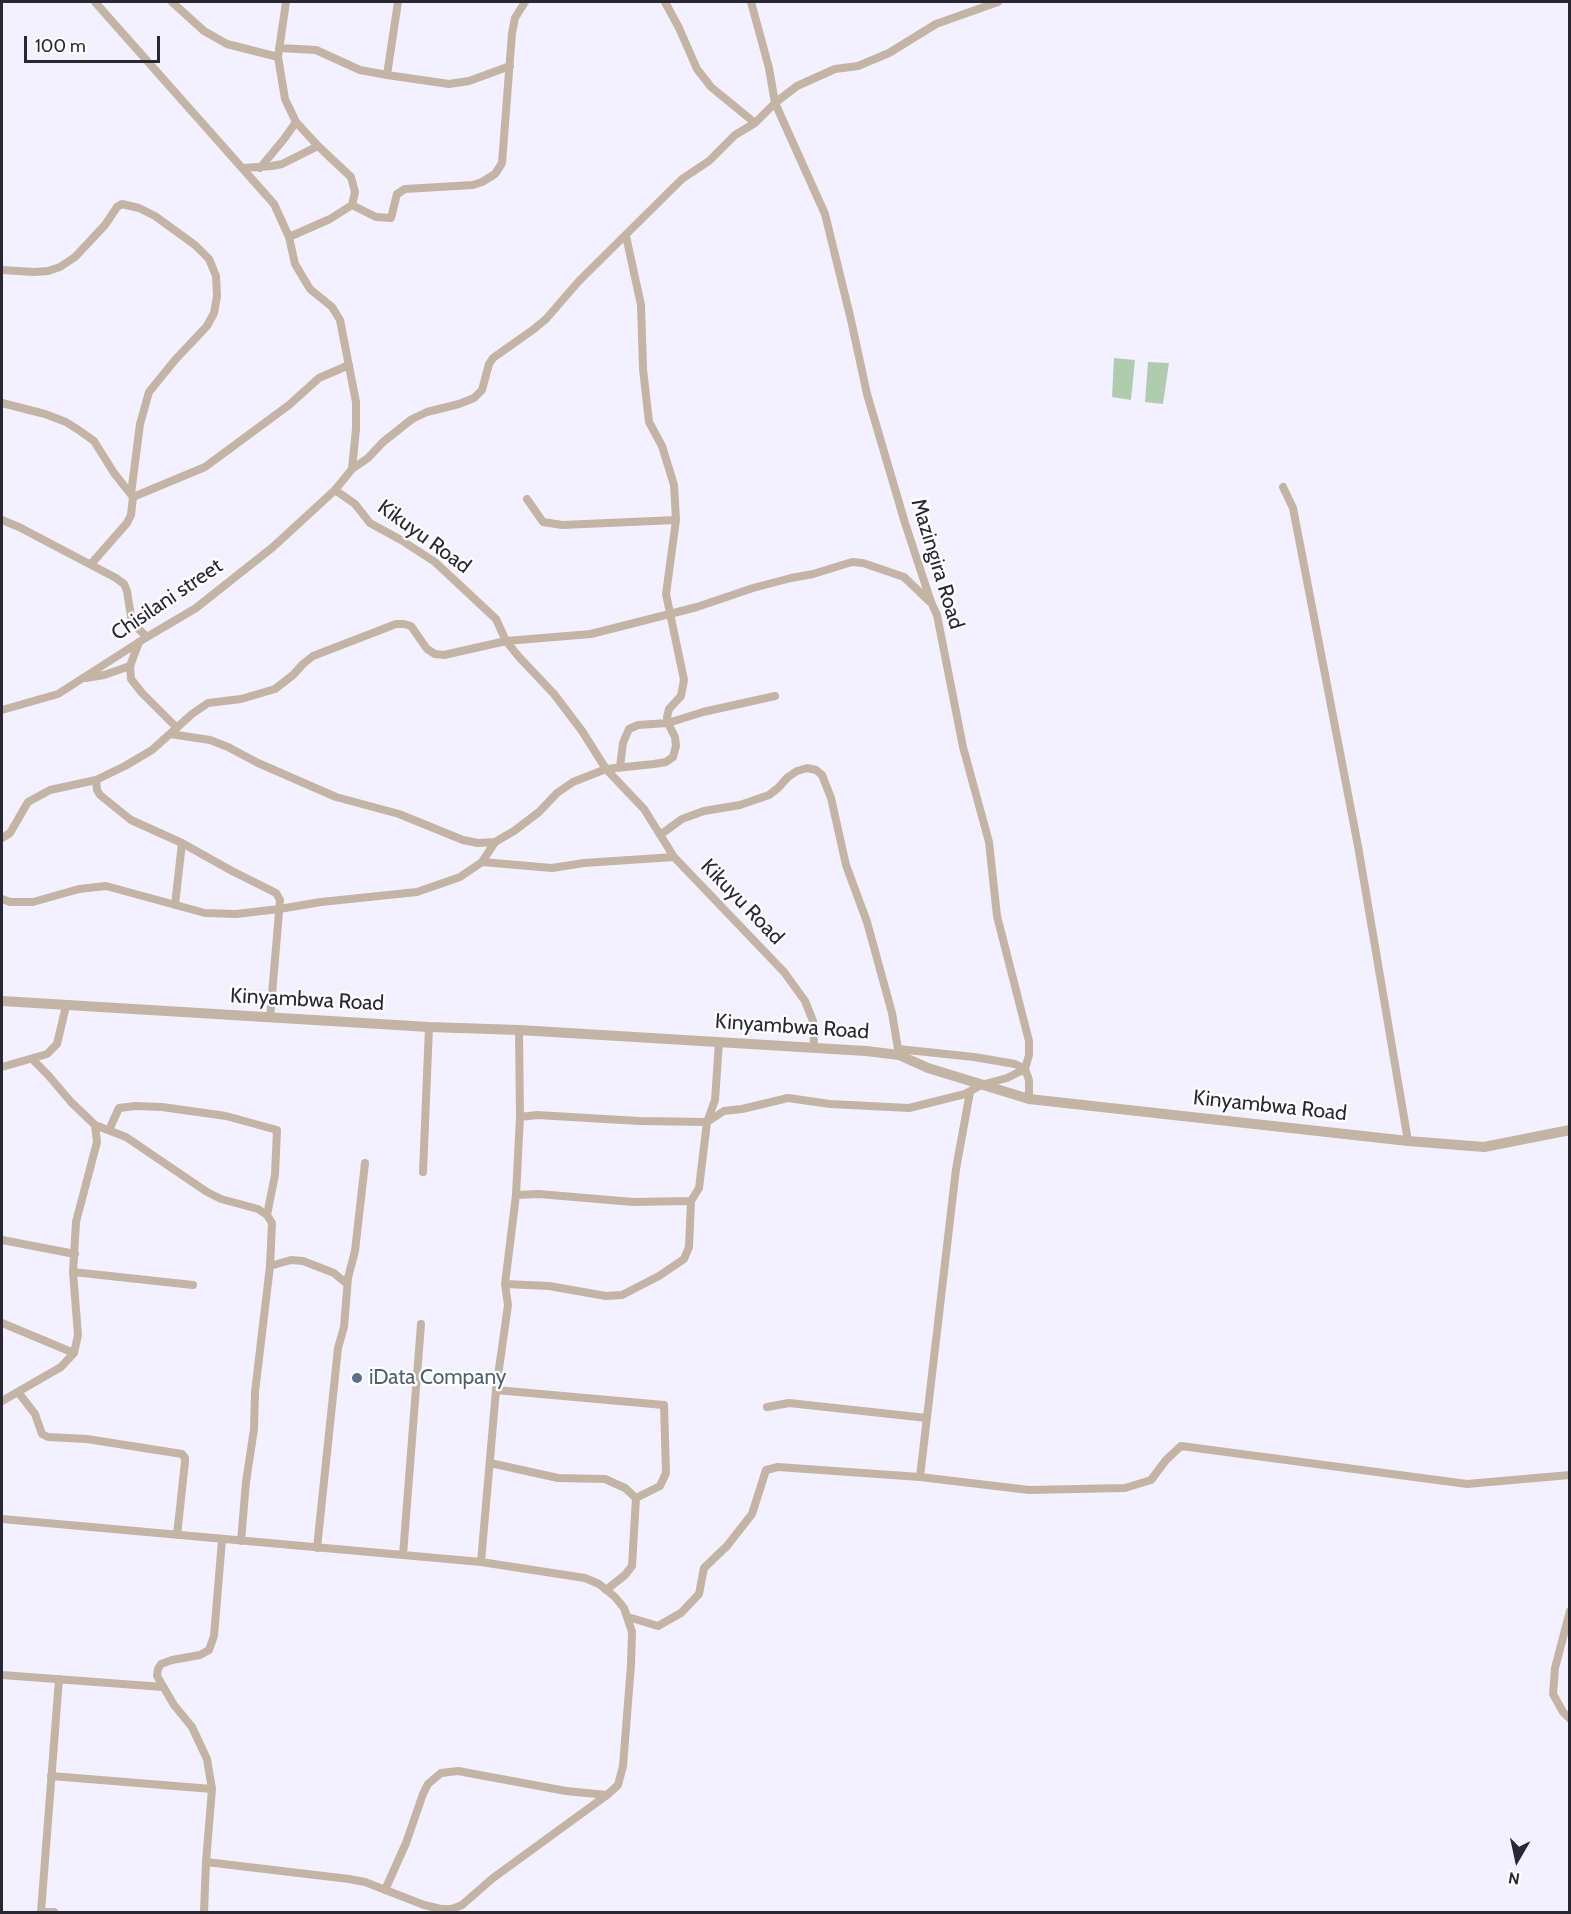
<!DOCTYPE html>
<style>
body{margin:0}
#map{position:relative;width:1571px;height:1914px;overflow:hidden;background:#f3f1ff;font-family:Cabin,sans-serif}
canvas{display:block}
.frame{position:absolute;inset:0;border:3px solid #292734;pointer-events:none}
.north{position:absolute;left:1487px;top:1830px;width:60px;height:60px;-webkit-text-stroke:4px #fff;paint-order:stroke;rotate:189deg;font-size:16px;font-weight:700;line-height:24px;text-align:center;color:#292734}
.north::after{content:'';display:block;margin:auto;width:21px;height:27px;background:#292734;clip-path:polygon(50% 0,100% 100%,50% 72%,0 100%)}
.scale{position:absolute;left:24px;top:36px;width:136px;height:27px;box-sizing:border-box;border:3px solid #292734;border-top:0;padding-left:8px;font-size:18px;line-height:21px;white-space:nowrap;color:#292734;-webkit-text-stroke:4px #fff;paint-order:stroke}
</style>
<div id="map">
<canvas width="1571" height="1914"></canvas>
<div class="frame"></div>
<div class="north">N</div>
<div class="scale">100 m</div>
</div>
<script>
const context = document.querySelector('canvas').getContext('2d');
context.lineJoin = 'round';
function fillPath(path, color) {
  context.fillStyle = color;
  context.fill(path, 'evenodd');
}
function toPath(rows) {
  const path = new Path2D();
  for (const r of rows) {
    path.moveTo(r[0], r[1]);
    for (let i = 2; i < r.length; i += 2) path.lineTo(r[i], r[i + 1]);
  }
  return path;
}
function stroke(path, color, width, dash) {
  context.strokeStyle = color;
  context.lineWidth = width;
  context.lineCap = dash ? 'butt' : 'round';
  context.setLineDash(dash || []);
  context.stroke(path);
}
function label(font, color, halo, rows, align = 'center') {
  context.font = font + ' Cabin,sans-serif';
  context.lineWidth = 4.5;
  context.setLineDash([]);
  context.textBaseline = 'middle';
  context.strokeStyle = halo;
  context.fillStyle = color;
  for (const [text, x, y, turn = 0] of rows) {
    context.save();
    context.translate(x, y);
    context.rotate((+turn || 0) * Math.PI / 180);
    context.textAlign = isNaN(turn) ? turn : align;
    if (halo) context.strokeText(text, 0, 0);
    context.fillText(text, 0, 0);
    context.restore();
  }
}
const green = toPath([
 [1114,358,1135,360,1131,400,1112,397],
 [1148,362,1169,363,1163,404,1145,402]
]);
const minor = toPath([
 [95,2,274,204,289,237,295,264,310,289,332,307,340,320,356,402,356,429,352,469,335,490,355,504,370,523,401,540,435,562,496,619,506,641,519,657,554,694,582,731,606,769,644,809,674,857,784,972,805,1001,813,1021,814,1048],
 [172,2,204,31,227,44,278,57],
 [286,2,278,57,285,99,296,122,318,146,351,177,355,192,352,205,330,219,289,237],
 [665,2,679,28,697,69,711,87,755,123],
 [279,48,316,50,360,70,387,75,449,84,469,81,510,66],
 [387,75,398,2],
 [243,168,272,166,282,164,318,146],
 [260,168,284,139,296,122],
 [352,205,376,217,391,218,397,194,405,189,473,185,482,182,495,174,502,163,512,33,515,18,525,2],
 [2,270,34,272,48,271,60,267,75,257,105,225,117,207,122,204,139,208,155,216,195,245,209,259,216,276,217,296,214,313,207,326,175,360,149,392,140,424,131,494],
 [2,403,45,414,66,422,80,431,94,441,114,473,133,497,131,515,127,523,91,564],
 [352,469,368,458,383,442,412,419,427,412,459,404,474,398,482,390,489,364,493,358,534,329,546,319,579,281,682,179,709,161,735,135,755,123,775,103,769,68,751,2],
 [1283,487,1293,508,1358,846,1408,1141],
 [133,497,205,467,289,405,319,378,349,365],
 [527,499,543,522,562,525,676,520],
 [2,520,19,527,116,578,124,584,127,591,132,623,147,637],
 [139,642,130,666,131,679,142,693,177,728],
 [86,678,104,675,130,666],
 [2,710,58,694,147,637,196,608,273,547,335,490],
 [170,734,210,740,228,747,258,763,336,797,399,814,463,840,478,843,495,842,514,831,539,812,557,793,573,782,606,769,654,764,666,762,673,757,676,746,675,737,668,723,667,717,669,709,681,696,684,680,666,594,676,520,674,485,662,446,649,422,643,369,641,305,626,236],
 [620,767,623,743,629,729,638,725,668,723,703,712,775,696],
 [96,780,97,790,100,795,131,820,182,843,232,871,276,893,280,900,270,1018],
 [660,835,682,819,704,811,740,805,769,795,778,788,788,777,797,771,807,768,816,770,822,775,831,798,846,865,867,922,892,1013,899,1055],
 [2,838,10,833,28,802,50,790,96,780,125,766,152,750,192,714,208,703,241,699,275,689,293,675,303,664,313,656,396,624,404,624,411,626,427,649,435,654,444,655,506,641,591,634,697,607,753,588,791,578,813,574,852,562,863,563,904,577,929,601],
 [482,862,552,868,584,863,674,857],
 [2,899,10,902,33,902,79,889,106,886,205,913,236,914,279,909,321,902,417,892,460,877,482,862,495,842],
 [175,905,182,843],
 [898,1049,974,1057,1015,1064,1025,1069,1029,1080,1029,1099],
 [2,1067,47,1054,57,1044,66,1006],
 [520,1117,537,1115,639,1121,707,1122,724,1111,742,1109,788,1098,830,1104,909,1108,965,1094,981,1085,1007,1078,1025,1069,1029,1055,1029,1041,997,916,989,842,963,747,937,615,931,602,905,523,867,394,851,320,825,214,775,103,797,86,835,69,858,66,889,53,936,24,998,2],
 [95,1125,126,1137,207,1192,221,1199,258,1209,267,1215,272,1223,270,1266,255,1392,254,1429,246,1482,241,1541],
 [109,1130,119,1108,135,1106,162,1107,226,1116,277,1130,275,1175,267,1215],
 [423,1172,429,1027],
 [516,1195,539,1194,633,1202,691,1201,699,1188,707,1122,715,1100,719,1042],
 [2,1240,75,1254],
 [270,1266,291,1260,303,1261,334,1273,347,1284],
 [73,1272,193,1285],
 [505,1284,549,1286,606,1296,622,1295,659,1276,684,1259,689,1247,691,1201],
 [2,1323,74,1353],
 [496,1390,664,1405,666,1473,660,1486,636,1498],
 [18,1392,35,1414,42,1434,48,1437,87,1439,182,1454,185,1458,185,1462,177,1535],
 [2,1401,61,1367,74,1353,78,1335,73,1272,76,1222,97,1142,95,1125,71,1102,48,1075,32,1059],
 [767,1407,789,1403,927,1418],
 [490,1463,558,1478,605,1479,625,1488,636,1498,632,1566,625,1575,606,1590],
 [920,1477,956,1169,970,1092],
 [2,1519,481,1562,585,1578,599,1584,615,1597,624,1608,632,1632,631,1665,623,1766,618,1785,607,1795,493,1878,462,1905,452,1909,441,1909,424,1905,365,1882,349,1879,206,1862],
 [317,1548,338,1348,344,1327,348,1278,355,1251,365,1163],
 [403,1555,421,1324],
 [481,1562,496,1390,508,1305,505,1284,516,1195,520,1117,519,1030],
 [1570,1611,1555,1668,1553,1694,1563,1712,1570,1719],
 [628,1617,658,1626,681,1613,699,1594,704,1568,727,1546,752,1514,766,1470,778,1467,920,1477,1029,1490,1125,1488,1151,1480,1166,1460,1181,1446,1467,1484,1570,1475],
 [2,1675,163,1687],
 [51,1776,212,1789],
 [385,1890,406,1843,423,1794,428,1784,441,1773,458,1771,566,1791,607,1795],
 [54,1912,41,1912,59,1679],
 [204,1912,206,1862,212,1789,207,1759,192,1727,174,1705,157,1676,158,1669,161,1664,172,1660,200,1655,209,1650,214,1636,222,1540]
]);
const tertiary = toPath([
 [2,1001,429,1027,519,1030,866,1051,899,1055,928,1068,1029,1099,1408,1141,1484,1147,1570,1130]
]);
const markers = [
 [357,1378,6,"#5c6f8a"]
];
const streetNames = [
 ["Kikuyu Road",424,537,36],
 ["Mazingira Road",937,564,73],
 ["Chisilani street",167,600,-34],
 ["Kikuyu Road",742,902,46],
 ["Kinyambwa Road",307,1000,3],
 ["Kinyambwa Road",792,1027,4],
 ["Kinyambwa Road",1270,1106,6]
];
const serviceNames = [
 ["iData Company",369,1378]
];
fillPath(green, '#b0ccae');
stroke(minor, '#c3b4a4', 8);
stroke(tertiary, '#c3b4a4', 10);
for (const [x, y, r, color] of markers) {
  const dot = new Path2D();
  dot.arc(x, y, r, 0, 2 * Math.PI);
  context.fillStyle = color;
  context.fill(dot);
  stroke(dot, '#fff', 2);
}
label('21px', '#292734', '#fff', streetNames);
label('21px', '#4e5e75', '#fff', serviceNames, 'left');
</script>
